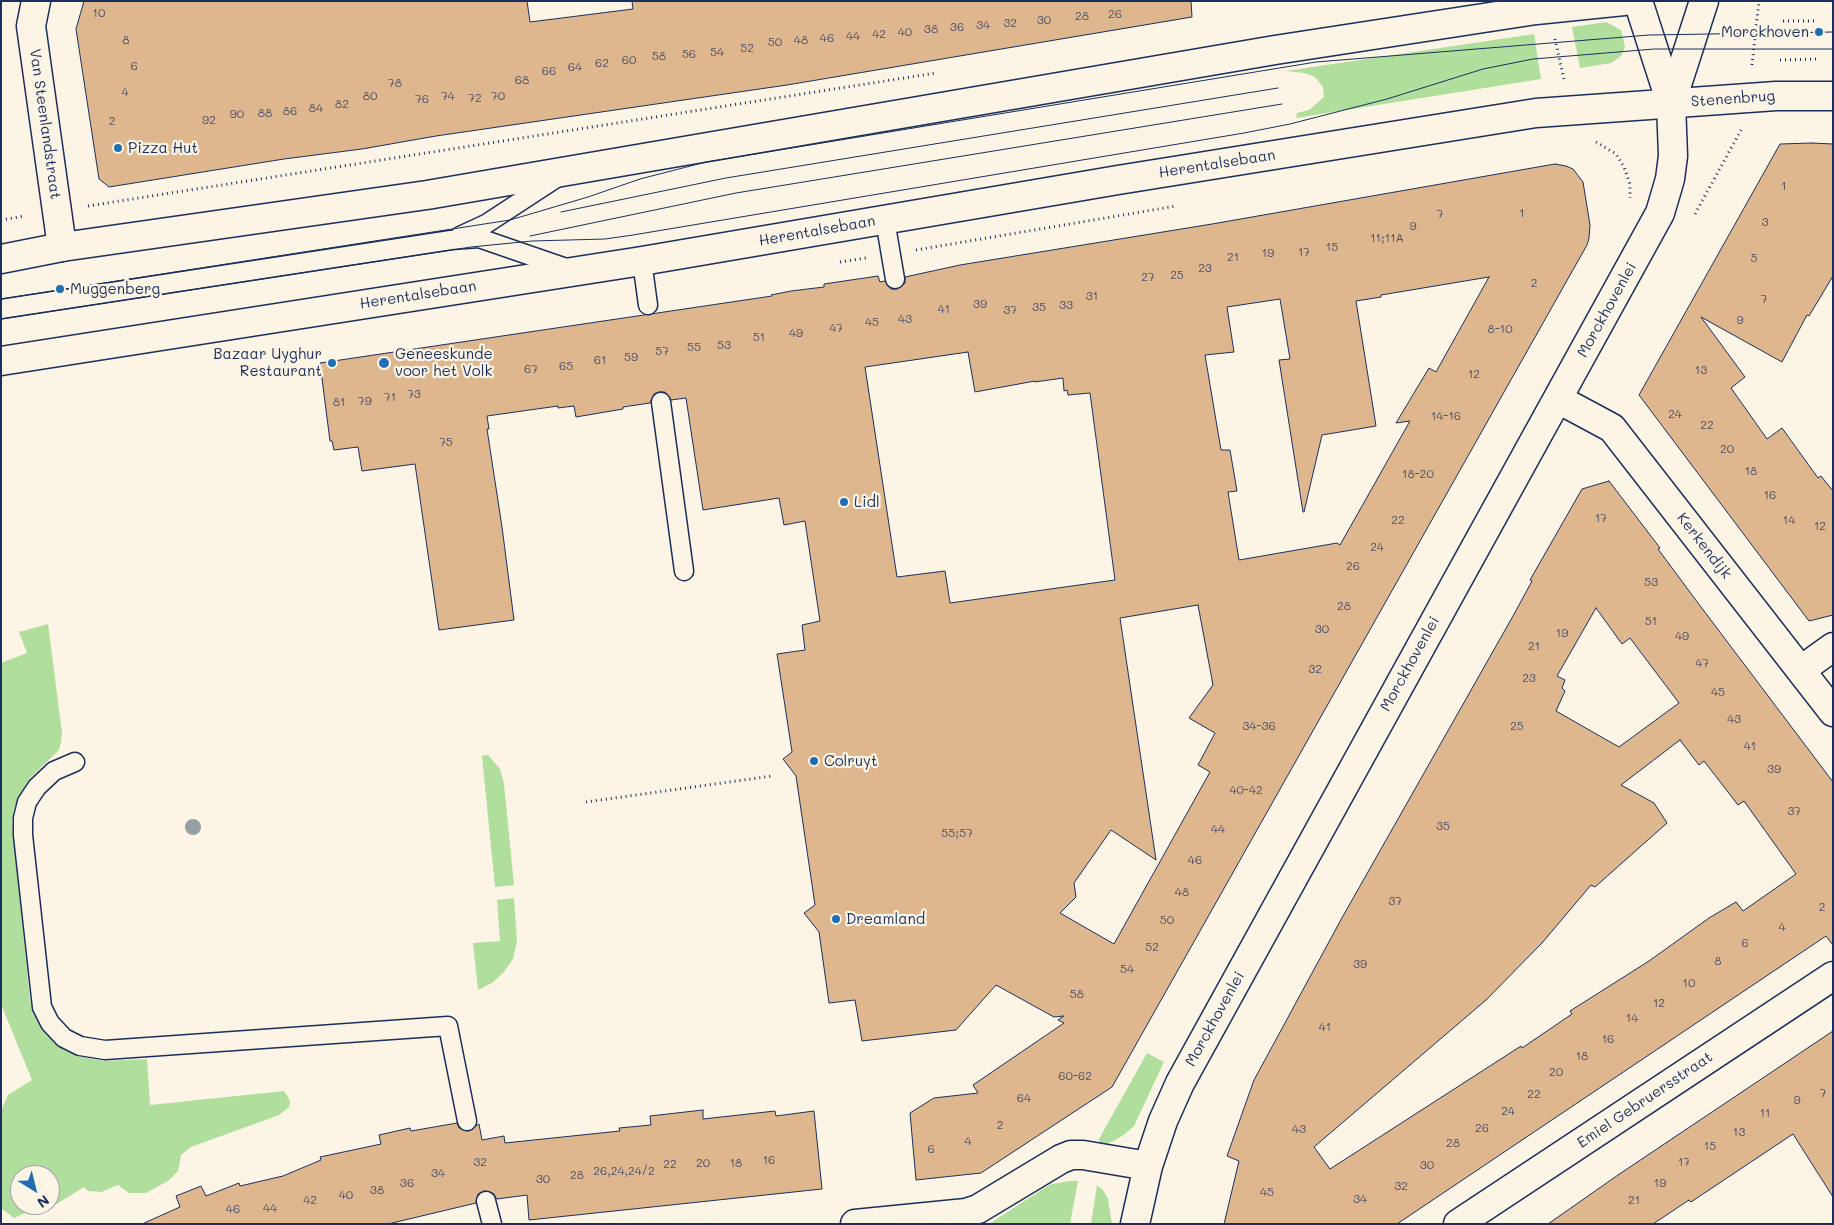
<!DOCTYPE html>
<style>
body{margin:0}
#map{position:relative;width:1834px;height:1225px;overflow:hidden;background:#fcf5e5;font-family:Mali,sans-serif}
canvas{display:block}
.frame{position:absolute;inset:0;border:2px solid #1b2f5e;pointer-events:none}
.north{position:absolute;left:10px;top:1165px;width:50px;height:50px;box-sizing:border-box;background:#fcf5e5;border:1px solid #a2a6af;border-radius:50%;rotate:144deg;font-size:14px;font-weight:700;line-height:20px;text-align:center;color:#1b2f5e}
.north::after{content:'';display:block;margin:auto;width:18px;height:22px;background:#1f6fb2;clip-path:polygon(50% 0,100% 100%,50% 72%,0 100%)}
</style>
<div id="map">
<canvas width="1834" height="1225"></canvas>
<div class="frame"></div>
<div class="north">N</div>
</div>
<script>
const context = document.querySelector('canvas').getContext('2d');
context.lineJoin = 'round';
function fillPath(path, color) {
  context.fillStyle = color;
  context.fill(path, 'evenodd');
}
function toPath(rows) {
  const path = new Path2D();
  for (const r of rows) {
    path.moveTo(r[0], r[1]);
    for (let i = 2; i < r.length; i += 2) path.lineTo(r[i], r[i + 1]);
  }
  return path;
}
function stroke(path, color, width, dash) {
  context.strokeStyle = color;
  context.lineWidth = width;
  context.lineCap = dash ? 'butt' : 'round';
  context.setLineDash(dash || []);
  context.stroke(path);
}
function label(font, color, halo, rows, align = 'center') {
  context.font = font + ' Mali,sans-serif';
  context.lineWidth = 4.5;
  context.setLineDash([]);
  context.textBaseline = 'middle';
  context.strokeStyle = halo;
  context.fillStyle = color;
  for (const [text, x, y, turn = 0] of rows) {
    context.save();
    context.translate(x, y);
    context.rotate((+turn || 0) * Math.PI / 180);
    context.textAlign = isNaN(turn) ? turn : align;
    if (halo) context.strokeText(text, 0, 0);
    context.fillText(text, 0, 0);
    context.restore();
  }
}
const green = toPath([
 [1606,22,1621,30,1625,47,1621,56,1611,63,1580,68,1572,27],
 [1534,34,1541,79,1296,118,1297,113,1309,110,1324,97,1323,87,1315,77,1304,73,1286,71],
 [48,624,62,733,61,742,59,750,30,778,24,788,14,808,12,821,30,1001,34,1014,45,1031,58,1046,76,1056,104,1061,147,1059,150,1105,284,1091,290,1101,289,1107,279,1115,191,1147,181,1155,178,1171,168,1181,146,1193,129,1193,118,1185,101,1192,88,1191,84,1187,50,1208,32,1210,14,1218,1,1208,1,1111,8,1095,32,1080,1,1004,1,663,27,653,19,632],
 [20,1175,50,1175,50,1205,20,1205],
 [488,755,500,769,504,784,514,885,495,887,482,756],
 [514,898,517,941,513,959,504,972,492,983,478,990,473,943,500,941,497,900],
 [1147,1053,1164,1062,1134,1126,1125,1134,1117,1139,1107,1144,1099,1142,1099,1139],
 [1070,1181,1078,1181,1070,1224,989,1224,1043,1189,1052,1184],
 [1097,1185,1103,1190,1108,1199,1112,1224,1091,1224]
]);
const building = toPath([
 [84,1,527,1,530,22,633,9,632,1,1191,1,1192,17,787,85,436,136,362,149,284,159,109,187,99,179,76,29,84,1],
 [1811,143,1833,144,1833,276,1809,316,1807,315,1782,362,1701,317,1745,377,1731,388,1767,439,1782,428,1818,478,1821,476,1833,491,1833,615,1809,621,1639,395,1780,144,1811,143],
 [1555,164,1566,166,1573,169,1583,182,1590,225,1589,238,1587,245,1112,1087,981,1173,916,1180,910,1113,934,1098,978,1093,973,1085,1064,1023,1058,1020,1064,1016,1054,1017,996,985,956,1030,862,1041,855,1000,829,1003,819,932,804,913,815,905,796,776,783,759,792,752,777,654,805,650,802,625,820,621,805,521,784,525,779,498,703,510,686,398,671,400,665,392,659,392,654,394,650,403,623,407,623,409,576,417,574,406,558,408,558,406,487,416,489,429,487,429,502,527,514,620,439,630,415,464,362,471,358,447,334,450,332,441,330,441,320,363,772,296,771,295,791,291,824,287,824,284,878,276,880,282,885,281,891,289,897,289,905,283,905,277,960,265,1212,224,1555,164],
 [1489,277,1436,372,1429,368,1396,423,1410,421,1340,545,1337,543,1239,560,1228,492,1237,491,1230,450,1221,450,1205,355,1234,352,1227,307,1280,299,1290,359,1279,360,1303,512,1304,512,1322,435,1376,426,1356,301,1381,297,1381,295,1489,277],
 [968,352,975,392,1035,381,1035,382,1063,378,1064,391,1067,390,1068,395,1090,393,1115,580,950,603,945,571,897,577,865,367,968,352],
 [1198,605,1213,685,1189,718,1215,733,1198,765,1210,772,1114,944,1060,913,1076,897,1074,883,1111,830,1156,860,1120,618,1198,605],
 [1609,481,1660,548,1658,549,1698,603,1833,782,1833,945,1826,936,1397,1224,1224,1224,1239,1161,1227,1156,1254,1080,1343,916,1513,616,1532,581,1530,580,1582,489,1609,481],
 [1596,608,1622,644,1630,638,1679,703,1619,747,1556,711,1565,691,1562,688,1565,680,1557,676,1596,608],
 [1680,740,1699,765,1704,761,1738,805,1744,801,1796,874,1743,911,1736,902,1709,918,1649,961,1570,1011,1572,1014,1522,1048,1521,1046,1330,1169,1314,1147,1486,1000,1542,943,1591,885,1595,887,1667,823,1654,803,1621,785,1680,740],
 [1833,1031,1833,1197,1793,1134,1691,1202,1689,1200,1653,1224,1548,1224,1618,1175,1833,1031],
 [703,1110,703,1119,775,1111,776,1116,814,1111,822,1189,529,1220,527,1195,497,1199,493,1193,484,1191,478,1194,476,1203,388,1224,142,1224,180,1207,176,1196,201,1186,206,1196,239,1183,240,1186,283,1176,321,1160,320,1157,381,1144,379,1135,410,1128,411,1131,457,1123,459,1128,469,1131,479,1124,482,1140,504,1136,505,1143,620,1131,619,1128,651,1125,650,1116,703,1110]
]);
const path = toPath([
 [1783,21,1817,21],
 [1555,39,1564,80],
 [1780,60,1817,59],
 [1752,65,1759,1],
 [1596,142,1616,154,1624,167,1630,184,1630,198],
 [88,206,936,73],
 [1695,214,1741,130],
 [1,220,25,216],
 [916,250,1176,206],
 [840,262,866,258],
 [586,802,772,776]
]);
const service = toPath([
 [885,220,895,279],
 [460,236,486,224,558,177],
 [642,261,648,305],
 [1,309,451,240,479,238,569,269],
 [661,402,684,571],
 [75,762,54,771,37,787,27,802,23,818,23,835,42,1007,50,1023,64,1038,80,1046,105,1050,448,1026,467,1121],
 [486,1201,492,1224]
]);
const minor = toPath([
 [36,1,31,26,62,247],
 [1558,399,1612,428,1833,712],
 [1801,670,1833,647],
 [855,1224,966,1213,978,1209,1061,1159,1071,1155,1083,1155,1148,1166],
 [1135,1224,1148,1166,1163,1121,1180,1083,1660,213,1670,179,1673,156,1671,103],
 [1458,1224,1833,976]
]);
const secondary = toPath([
 [1638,1,1671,103],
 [1671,103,1704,1],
 [1,259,62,247,427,195,1275,50,1536,10,1624,1],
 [1,361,642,261,1118,180,1536,113,1776,96,1833,96]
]);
const tram = toPath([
 [561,212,726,178,1278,88],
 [530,236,736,193,1282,104],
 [1,299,510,220,588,197,640,179,706,162,1316,62,1649,35,1833,32],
 [1,319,471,247,532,241,605,239,633,235,1244,133,1290,124,1387,99,1483,69,1533,59,1654,49,1833,49]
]);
const trees = [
 [193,827]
];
const markers = [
 [1819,32,5,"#1f6fb2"],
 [118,148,5,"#1f6fb2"],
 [60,289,5,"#1f6fb2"],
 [332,363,5,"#1f6fb2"],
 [384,363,6,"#1f6fb2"],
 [844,502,5,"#1f6fb2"],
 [814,761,5,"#1f6fb2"],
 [836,919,5,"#1f6fb2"]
];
const numberNames = [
 ["10",99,13],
 ["26",1115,14],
 ["28",1082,16],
 ["30",1044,20],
 ["32",1010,23],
 ["34",983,25],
 ["36",957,27],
 ["38",931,29],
 ["40",905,32],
 ["42",879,34],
 ["44",853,36],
 ["46",827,38],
 ["8",126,40],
 ["48",801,40],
 ["50",775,42],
 ["52",747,48],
 ["54",717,52],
 ["56",689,54],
 ["58",659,56],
 ["60",629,60],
 ["62",602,63],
 ["6",134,66],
 ["64",575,67],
 ["66",549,71],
 ["68",522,80],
 ["78",395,83],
 ["4",125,92],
 ["80",370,96],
 ["74",448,96],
 ["70",498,96],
 ["72",475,98],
 ["76",422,99],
 ["82",342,104],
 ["84",316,108],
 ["86",290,111],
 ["88",265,113],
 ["90",237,114],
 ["92",209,120],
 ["2",112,121],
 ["1",1784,186],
 ["1",1522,213],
 ["7",1440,214],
 ["3",1765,222],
 ["9",1413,226],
 ["11;11A",1387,238],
 ["15",1332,247],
 ["17",1304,252],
 ["19",1268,253],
 ["21",1233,257],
 ["5",1754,258],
 ["23",1205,268],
 ["25",1177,275],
 ["27",1148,277],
 ["2",1534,283],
 ["31",1092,296],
 ["7",1764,299],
 ["39",980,304],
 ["33",1066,305],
 ["35",1039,307],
 ["41",944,309],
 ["37",1010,310],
 ["43",905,319],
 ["9",1740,320],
 ["45",872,322],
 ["47",836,328],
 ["8-10",1500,329],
 ["49",796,333],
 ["51",759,337],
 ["53",724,345],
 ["55",694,347],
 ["57",662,351],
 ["59",631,357],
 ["61",600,360],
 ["65",566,366],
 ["67",531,369],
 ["13",1701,370],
 ["12",1474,374],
 ["73",414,394],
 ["71",390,397],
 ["79",365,401],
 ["81",339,402],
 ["24",1675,414],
 ["14-16",1446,416],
 ["22",1707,425],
 ["75",446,442],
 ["20",1727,449],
 ["18",1751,471],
 ["18-20",1418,474],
 ["16",1770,495],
 ["17",1601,518],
 ["22",1398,520],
 ["14",1789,520],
 ["12",1820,526],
 ["24",1377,547],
 ["26",1353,566],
 ["53",1651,582],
 ["28",1344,606],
 ["51",1651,621],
 ["30",1322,629],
 ["19",1562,633],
 ["49",1682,636],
 ["21",1534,646],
 ["47",1702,663],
 ["32",1315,669],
 ["23",1529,678],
 ["45",1718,692],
 ["43",1734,719],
 ["34-36",1259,726],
 ["25",1517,726],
 ["41",1750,746],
 ["39",1774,769],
 ["40-42",1246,790],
 ["37",1794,811],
 ["35",1443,826],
 ["44",1218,829],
 ["55;57",957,833],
 ["46",1195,860],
 ["48",1182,892],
 ["37",1395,901],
 ["2",1822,907],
 ["50",1167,920],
 ["4",1782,927],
 ["6",1745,943],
 ["52",1152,947],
 ["8",1718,961],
 ["39",1360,964],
 ["54",1127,969],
 ["10",1689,983],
 ["58",1077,994],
 ["12",1659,1003],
 ["14",1632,1018],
 ["41",1325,1027],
 ["16",1608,1039],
 ["18",1582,1056],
 ["20",1556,1072],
 ["60-62",1075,1076],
 ["7",1823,1093],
 ["22",1534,1094],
 ["64",1024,1098],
 ["9",1797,1100],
 ["24",1508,1111],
 ["11",1765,1113],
 ["2",1000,1125],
 ["26",1482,1128],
 ["43",1299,1129],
 ["13",1739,1132],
 ["4",968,1141],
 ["28",1453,1143],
 ["15",1710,1146],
 ["6",931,1149],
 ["16",769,1160],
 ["32",480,1162],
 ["17",1684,1162],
 ["20",703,1163],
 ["18",736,1163],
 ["22",670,1164],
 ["30",1427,1165],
 ["26,24,24/2",624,1171],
 ["34",438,1173],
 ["28",577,1175],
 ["30",543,1179],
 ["36",407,1183],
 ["19",1660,1183],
 ["32",1401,1186],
 ["38",377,1190],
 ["45",1267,1192],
 ["40",346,1195],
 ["34",1360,1199],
 ["42",310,1200],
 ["21",1634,1200],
 ["44",270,1208],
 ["46",233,1209]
];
const poiNames = [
 ["Morckhoven",1809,32,"right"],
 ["Pizza Hut",128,148],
 ["Muggenberg",70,289],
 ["Bazaar Uyghur",322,354,"right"],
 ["Restaurant",322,371,"right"],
 ["Geneeskunde",395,354],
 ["voor het Volk",395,371],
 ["Lidl",854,502],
 ["Colruyt",824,761],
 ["Dreamland",846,919]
];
const streetNames = [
 ["Stenenbrug",1733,99,-4],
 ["Van Steenlandstraat",45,124,82],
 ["Herentalsebaan",1217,164,-9],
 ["Herentalsebaan",817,231,-10],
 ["Herentalsebaan",418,295,-9],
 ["Morckhovenlei",1607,310,-61],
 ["Kerkendijk",1704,546,52],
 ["Morckhovenlei",1410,664,-61],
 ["Morckhovenlei",1215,1019,-61],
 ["Emiel Gebruersstraat",1645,1100,-34]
];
fillPath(green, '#b0de9d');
fillPath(building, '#deb78f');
stroke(building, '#1b2f5e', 1);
stroke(service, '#1b2f5e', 21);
stroke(minor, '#1b2f5e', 31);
stroke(secondary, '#1b2f5e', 31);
stroke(path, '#1b2f5e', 3, [1, 4]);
stroke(service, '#fcf5e5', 18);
stroke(minor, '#fcf5e5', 28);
stroke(secondary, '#fcf5e5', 28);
stroke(tram, '#1b2f5e', 1);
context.fillStyle = '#95a0a4';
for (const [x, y] of trees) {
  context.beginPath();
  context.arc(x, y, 8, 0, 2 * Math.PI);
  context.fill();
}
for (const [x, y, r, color] of markers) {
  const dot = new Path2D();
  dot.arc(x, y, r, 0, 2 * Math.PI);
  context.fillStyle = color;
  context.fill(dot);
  stroke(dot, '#fcf5e5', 2);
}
label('12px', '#4c516a', null, numberNames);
label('15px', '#1b2f5e', '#fcf5e5', poiNames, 'left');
label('15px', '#1b2f5e', '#fcf5e5', streetNames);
</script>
